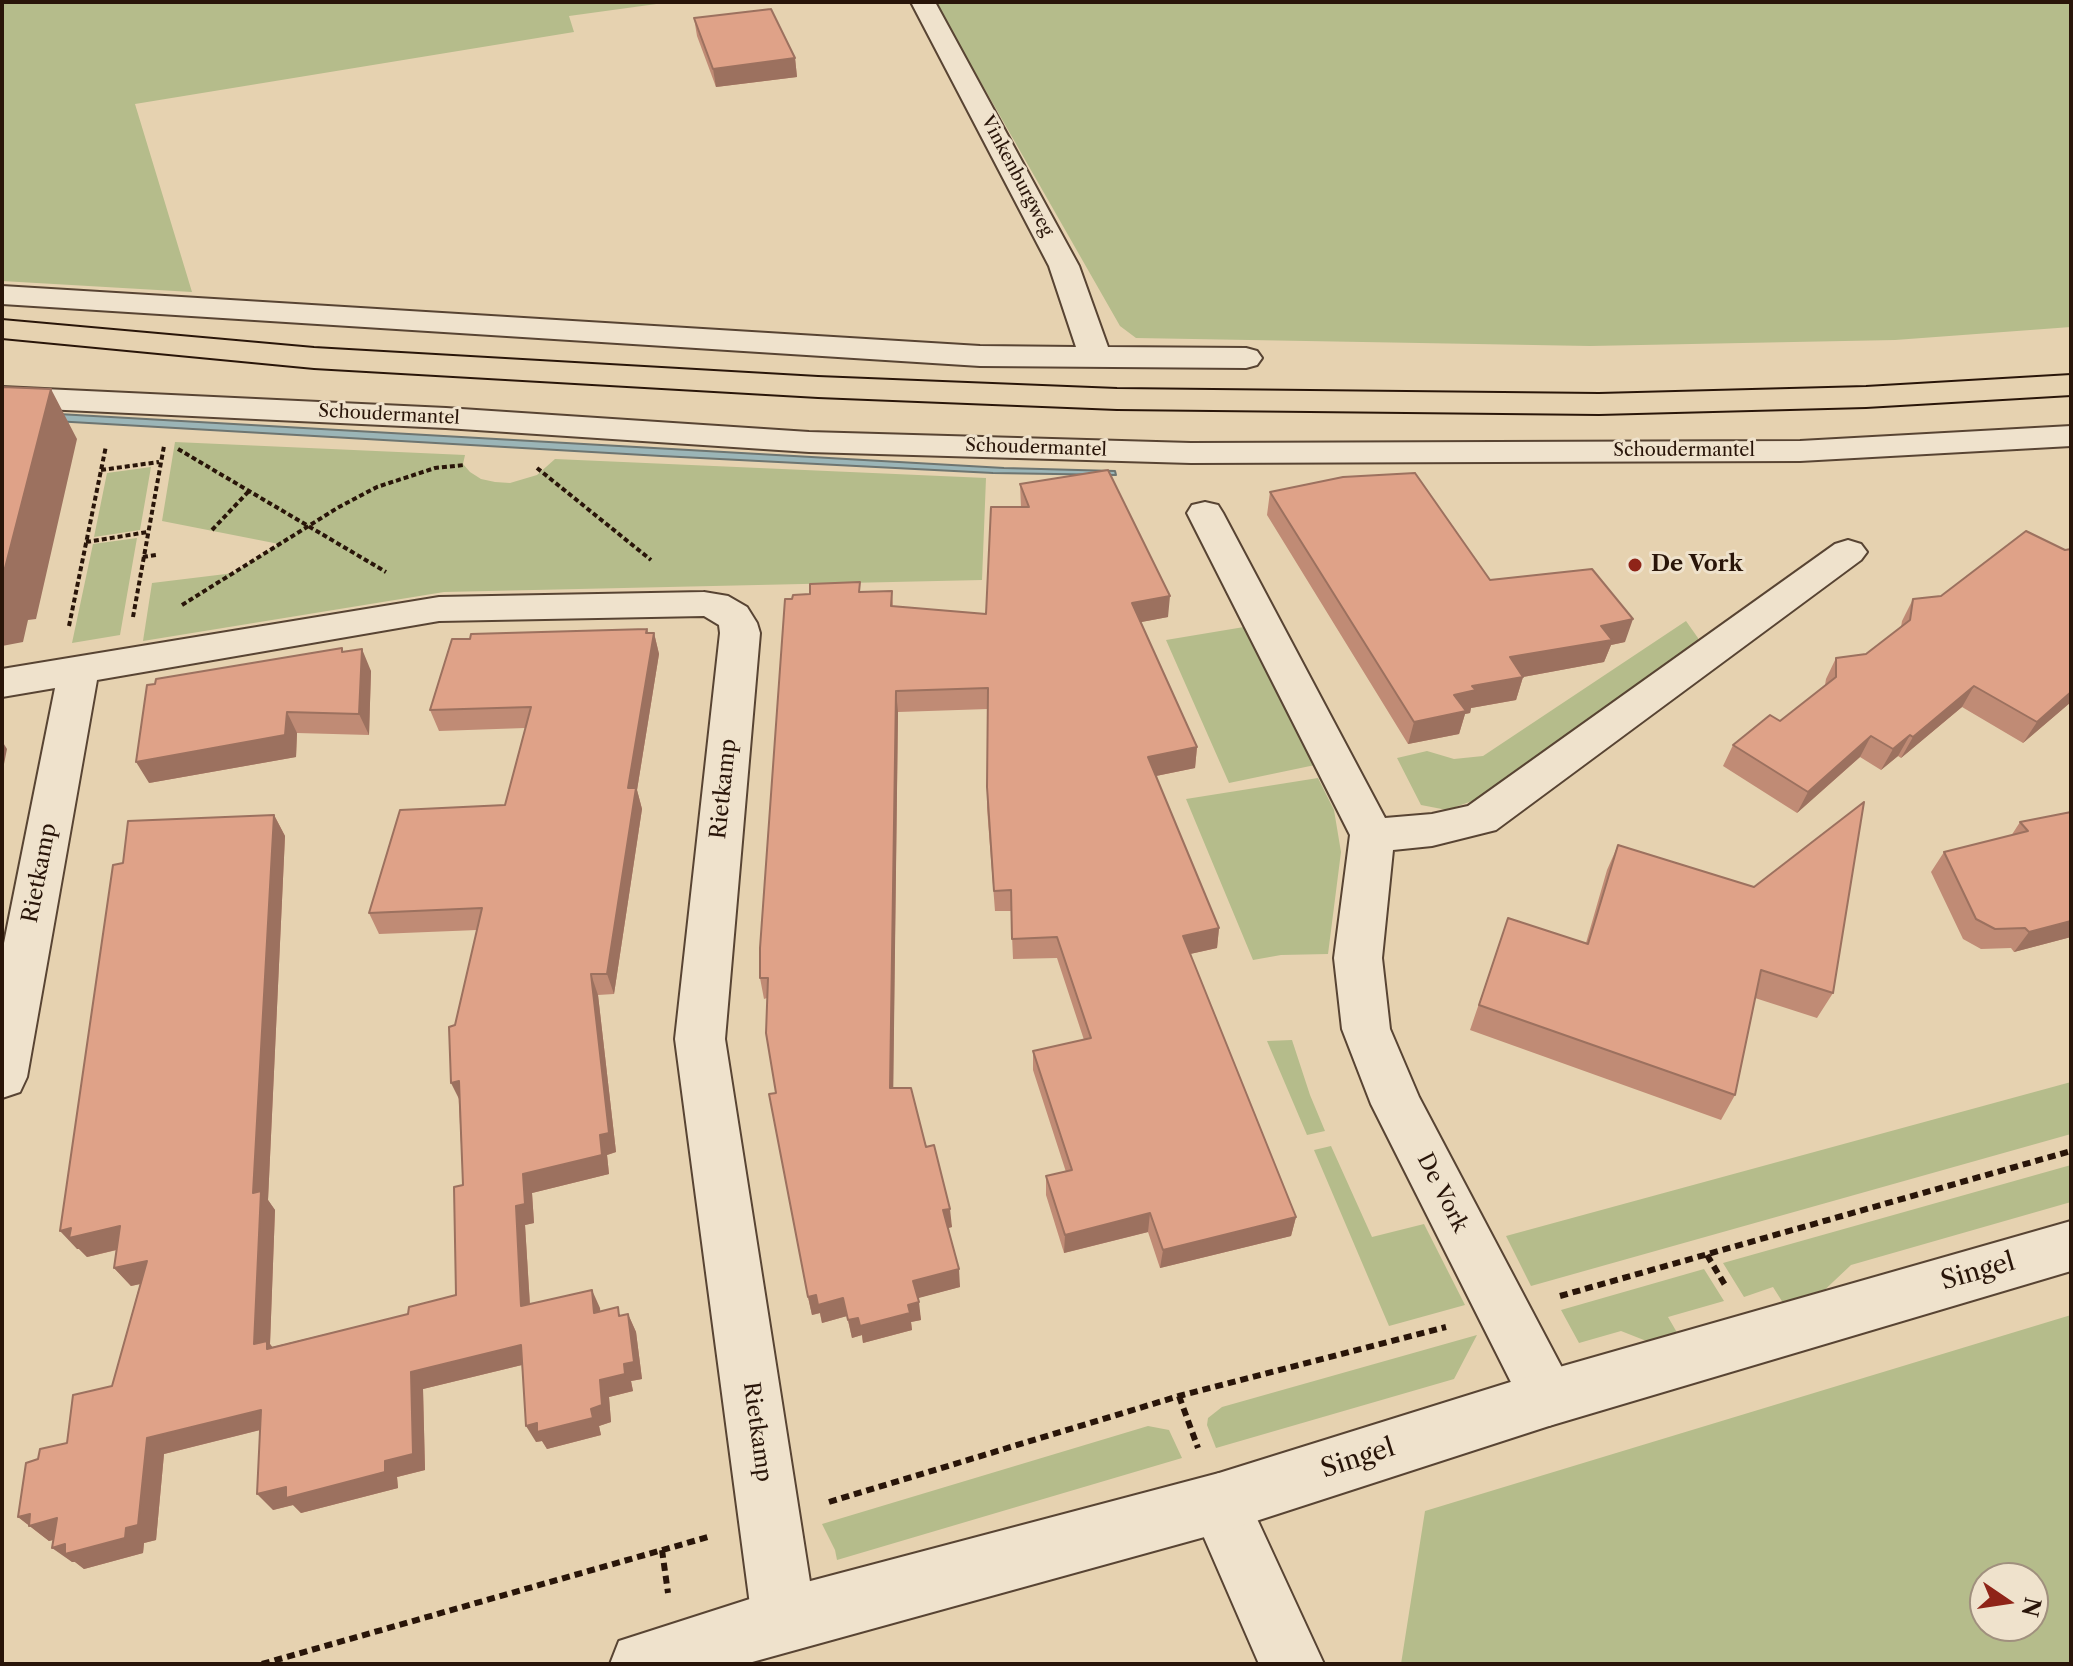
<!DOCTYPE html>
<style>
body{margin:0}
#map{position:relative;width:2073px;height:1666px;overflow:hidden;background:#e6d2b0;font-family:"Libre Caslon Text",serif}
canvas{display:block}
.frame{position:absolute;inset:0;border:4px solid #291509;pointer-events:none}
.north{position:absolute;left:1969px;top:1562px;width:80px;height:80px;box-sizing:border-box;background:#efe2cc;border:2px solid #a0907e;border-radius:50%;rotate:103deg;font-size:22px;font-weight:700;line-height:32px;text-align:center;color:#291509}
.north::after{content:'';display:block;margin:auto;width:28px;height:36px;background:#8f2418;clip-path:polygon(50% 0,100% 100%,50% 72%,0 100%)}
</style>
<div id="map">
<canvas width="2073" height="1666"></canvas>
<div class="frame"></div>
<div class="north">N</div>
</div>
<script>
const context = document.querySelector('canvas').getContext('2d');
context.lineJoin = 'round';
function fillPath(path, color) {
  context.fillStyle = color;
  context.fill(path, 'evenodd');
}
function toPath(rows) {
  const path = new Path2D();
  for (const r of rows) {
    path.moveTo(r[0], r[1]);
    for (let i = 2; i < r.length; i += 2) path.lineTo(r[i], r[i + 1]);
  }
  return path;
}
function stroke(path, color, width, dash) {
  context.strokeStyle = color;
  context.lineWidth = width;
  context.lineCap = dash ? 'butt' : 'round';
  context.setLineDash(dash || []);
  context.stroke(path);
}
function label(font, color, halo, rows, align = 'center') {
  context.font = font + ' "Libre Caslon Text",serif';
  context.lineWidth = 6;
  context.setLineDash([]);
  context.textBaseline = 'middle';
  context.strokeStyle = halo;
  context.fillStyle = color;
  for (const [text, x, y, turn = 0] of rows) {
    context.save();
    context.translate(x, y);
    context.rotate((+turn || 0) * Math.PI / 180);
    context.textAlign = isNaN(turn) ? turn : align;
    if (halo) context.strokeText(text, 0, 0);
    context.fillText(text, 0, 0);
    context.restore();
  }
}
const green = toPath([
 [2,2,671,2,569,16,574,32,135,104,192,292,2,281],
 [935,2,2071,2,2071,327,1895,340,1590,346,1136,338,1120,326],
 [175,442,465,455,463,464,470,472,481,479,495,482,510,483,537,475,555,459,986,478,982,580,444,592,143,641,152,583,234,573,279,544,162,521],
 [151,467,140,530,94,537,107,473],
 [137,538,120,635,72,643,93,544],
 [1686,621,1698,638,1698,648,1500,791,1447,810,1421,805,1397,758,1427,751,1454,759,1483,756],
 [1244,627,1315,765,1229,783,1166,640],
 [1318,778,1334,810,1341,852,1328,954,1281,955,1253,960,1186,799],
 [1292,1040,1310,1095,1325,1131,1307,1135,1267,1041],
 [2071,1082,2071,1134,1531,1286,1506,1236],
 [1331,1146,1372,1237,1424,1224,1465,1305,1389,1326,1314,1150],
 [2071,1165,2071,1202,1851,1265,1816,1298,1785,1306,1773,1287,1744,1297,1723,1263],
 [1704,1269,1724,1301,1668,1317,1679,1336,1654,1344,1621,1331,1579,1343,1561,1310],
 [2071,1315,2071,1664,1401,1664,1425,1511],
 [1985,1578,2033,1578,2033,1626,1985,1626],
 [1477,1335,1454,1379,1216,1448,1207,1425,1208,1418,1222,1407],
 [1148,1426,1169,1430,1182,1458,837,1560,835,1550,822,1524]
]);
const water = toPath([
 [41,413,1004,468,1115,471,1116,475,993,473,661,456,2,418,41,413]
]);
const pathFar1 = toPath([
 [178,449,386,572],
 [537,468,651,560],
 [101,470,159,462],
 [212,530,249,491],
 [86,542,148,532],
 [143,557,156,555],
 [182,605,339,507,377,487,435,468,464,465],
 [133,617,164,446],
 [69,626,106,446]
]);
const path = toPath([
 [1707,1255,1725,1285],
 [1560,1296,2071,1151],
 [1179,1396,1198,1448],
 [829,1502,1179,1396,1446,1327],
 [662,1550,668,1593],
 [262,1664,708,1537]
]);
const minor = toPath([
 [911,2,935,2,1079,266,1108,347,1246,348,1257,351,1262,358,1257,365,1246,368,980,366,2,304,2,286,980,346,1076,347,1049,266,911,2],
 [2,387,446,408,809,432,1191,443,1800,441,2071,426,2071,446,1800,461,1191,463,809,452,446,428,2,407,2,387],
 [1205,502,1218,505,1223,513,1385,818,1432,814,1468,806,1835,544,1848,540,1861,544,1867,552,1861,560,1496,830,1432,846,1393,850,1382,958,1390,1029,1419,1097,1578,1398,1569,1418,1549,1426,1529,1418,1371,1104,1342,1029,1334,958,1350,835,1187,513,1192,505,1205,502],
 [704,592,728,596,747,607,757,623,760,633,725,1039,816,1620,806,1642,784,1652,762,1642,752,1620,675,1039,720,633,719,625,704,616,439,621,97,680,27,1077,20,1092,2,1098,2,953,55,688,2,697,2,669,439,597,704,592],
 [1219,1473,1240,1482,1324,1664,1259,1664,1189,1503,1198,1482,1219,1473]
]);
const tertiary = toPath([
 [2071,1221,2071,1271,1549,1426,1219,1533,745,1664,610,1664,619,1641,784,1588,1219,1473,1549,1370,2071,1221]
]);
const primary = toPath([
 [2,320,314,348,818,377,1117,389,1599,394,1866,387,2071,375,2071,395,1866,407,1599,414,1117,409,818,397,314,368,2,338,2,320]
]);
const wall = toPath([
 [694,18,795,58,797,77,716,87,697,36],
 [1020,484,1168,617,1141,622,1197,747,1195,768,1156,776,1219,928,1217,948,1190,954,1296,1217,1291,1236,1160,1268,1148,1232,1064,1253,1046,1195,1046,1176,1066,1172,1033,1070,1033,1051,1084,1040,1057,958,1013,959,1011,911,995,911,987,808,988,709,898,712,893,1088,926,1147,952,1227,948,1228,960,1287,917,1298,921,1320,911,1322,912,1330,863,1343,862,1335,852,1338,847,1316,822,1323,820,1313,812,1315,808,1297,776,1093,767,998,764,999,760,978,861,592,892,591,893,606,986,614,1021,507],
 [1270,492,1490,580,1625,642,1611,645,1604,662,1523,677,1516,700,1471,708,1470,713,1465,714,1459,734,1408,744,1267,515],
 [1913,599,2071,702,2023,743,1962,707,1901,758,1898,756,1881,770,1860,757,1797,813,1723,766,1733,745,1780,721,1825,685,1826,679,1836,658,1866,654,1901,627,1902,621],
 [647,629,648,633,654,633,659,654,637,790,642,809,614,994,598,995,616,1152,607,1155,609,1174,532,1193,534,1223,525,1225,530,1304,600,1308,600,1311,622,1316,628,1314,636,1332,642,1379,631,1381,633,1391,609,1397,611,1422,599,1426,601,1435,547,1449,542,1441,536,1442,522,1365,423,1389,425,1470,397,1477,398,1488,301,1513,293,1505,273,1510,260,1430,164,1454,156,1540,144,1543,143,1553,84,1569,75,1562,72,1562,53,1540,49,1541,18,1517,38,1459,67,1443,112,1386,140,1284,131,1286,114,1268,117,1250,87,1257,79,1249,77,1249,123,863,274,815,285,836,268,1200,275,1210,270,1344,272,1347,408,1314,456,1295,463,1185,455,1025,477,930,379,934,369,913,505,805,525,728,439,731,430,710,470,639],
 [344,652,371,671,369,735,297,733,296,757,149,783],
 [2071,812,2071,937,2014,952,2011,948,1981,949,1963,939,1931,872,1944,852,2011,836,2020,822],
 [1618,845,1833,993,1817,1018,1755,998,1735,1095,1721,1120,1470,1030,1508,918,1586,943,1607,870]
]);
const shadedWall = toPath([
 [795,58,797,77,716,87,713,69],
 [51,389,77,439,36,619,28,620,23,642,2,646,2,569],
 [1170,596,1168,617,1131,624,1132,603],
 [1633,619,1625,642,1611,645,1604,662,1523,677,1516,700,1471,708,1470,713,1465,714,1459,734,1408,744,1414,722,1454,695,1472,686,1510,657,1601,626],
 [647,629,651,648,654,633,659,654,637,790,642,809,614,994,607,974],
 [362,649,371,671,369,735,359,714],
 [1974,686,1962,707,1901,758,1913,737],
 [896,691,898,712,893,1108,890,1088],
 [2071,692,2071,702,2023,743,2037,722],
 [287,712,297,733,296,757,149,783,136,762],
 [1910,735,1898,756,1881,770,1893,749],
 [1871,736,1860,757,1797,813,1808,792],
 [2,741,7,749,2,774],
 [1197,747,1195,768,1146,778,1148,757],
 [274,815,285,836,268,1200,275,1210,270,1344,281,1358,254,1344,253,1193],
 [2071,921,2071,937,2014,952,2029,932],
 [1219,928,1217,948,1181,956,1183,936],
 [591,974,598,995,616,1152,607,1155,609,1174,532,1193,534,1223,525,1225,531,1324,521,1306,516,1206,523,1174],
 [459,1081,461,1103,451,1083],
 [950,1209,952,1227,945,1229,943,1210],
 [1150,1213,1148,1232,1064,1253,1065,1235],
 [1296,1217,1291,1236,1160,1268,1163,1250],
 [120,1226,136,1245,87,1257,79,1249,77,1249,60,1231,71,1228],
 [147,1261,163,1279,131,1286,114,1268],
 [959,1269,960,1287,915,1299,913,1281],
 [592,1290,600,1308,602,1331,594,1313],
 [816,1295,843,1298,847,1316,822,1323,820,1313,812,1315,808,1297],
 [919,1302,921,1320,911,1322,912,1330,863,1343,862,1335,852,1338,848,1320],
 [628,1314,636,1332,642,1379,631,1381,633,1391,609,1397,611,1422,599,1426,601,1435,547,1449,542,1441,536,1442,526,1426,591,1409,600,1380,624,1364],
 [521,1345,530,1363,423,1389,425,1470,397,1477,398,1488,301,1513,293,1505,273,1510,257,1494,385,1461,411,1372],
 [261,1410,276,1426,164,1454,156,1540,144,1543,143,1553,84,1569,75,1562,72,1562,52,1548,126,1528,147,1438],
 [30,1514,57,1518,76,1534,49,1541,18,1517]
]);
const building = toPath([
 [771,9,795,58,713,69,694,18,771,9],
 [2,387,51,389,5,568,2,569,2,387],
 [1108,470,1170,596,1132,603,1197,747,1148,757,1219,928,1183,936,1296,1217,1163,1250,1150,1213,1065,1235,1046,1176,1072,1170,1033,1051,1091,1038,1057,937,1012,939,1011,890,994,891,987,787,988,688,896,691,890,1088,911,1088,926,1147,934,1145,950,1209,943,1210,959,1269,913,1281,919,1302,908,1305,910,1313,860,1326,858,1318,848,1320,843,1298,818,1305,816,1295,808,1297,769,1094,776,1093,766,1033,768,978,760,978,760,948,785,599,792,599,793,595,810,594,810,584,860,582,859,592,892,591,891,606,986,614,991,507,1029,507,1020,484,1108,470],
 [1415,473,1490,580,1592,569,1633,619,1601,626,1612,640,1510,657,1523,677,1472,686,1476,690,1454,695,1466,711,1414,722,1270,492,1343,477,1415,473],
 [2026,531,2065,550,2071,549,2071,692,2037,722,1974,686,1913,737,1910,735,1893,749,1871,736,1808,792,1733,745,1770,715,1780,721,1836,677,1836,658,1866,654,1910,620,1913,599,1941,596,2026,531],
 [647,629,646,633,654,633,628,788,636,788,607,974,591,974,609,1133,600,1135,602,1155,523,1174,525,1204,516,1206,521,1306,592,1290,594,1313,618,1307,619,1316,628,1314,634,1362,624,1364,625,1374,600,1380,602,1405,591,1409,593,1418,537,1432,537,1423,526,1426,521,1345,411,1372,413,1454,385,1461,385,1472,286,1498,286,1487,257,1494,261,1410,147,1438,138,1525,126,1528,125,1538,65,1554,65,1544,52,1548,57,1518,29,1526,30,1514,18,1517,26,1463,38,1459,40,1449,67,1443,73,1395,112,1386,147,1261,114,1268,120,1226,69,1238,71,1228,60,1231,113,865,123,863,128,821,274,815,253,1193,261,1191,254,1344,267,1341,267,1349,408,1314,409,1307,456,1295,454,1187,463,1185,459,1081,451,1083,449,1027,455,1025,482,908,369,913,400,810,505,805,531,707,430,710,452,639,470,639,471,634,647,629],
 [342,648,342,652,362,649,359,714,287,712,285,735,136,762,147,685,155,684,156,679,342,648],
 [1864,802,1833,993,1761,970,1735,1095,1479,1005,1508,918,1588,944,1618,845,1754,887,1864,802],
 [2071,812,2071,921,2029,932,2025,928,1995,929,1976,919,1944,852,2028,831,2020,822,2071,812]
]);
const markers = [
 [1635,565,8,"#8f2418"]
];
const farStreetnames = [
 ["Vinkenburgweg",1017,176,62],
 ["Schoudermantel",389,415,3],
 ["Schoudermantel",1036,448,2],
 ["Schoudermantel",1684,451]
];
const poiNames = [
 ["De Vork",1651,565]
];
const streetNames = [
 ["Rietkamp",724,789,-84],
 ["Rietkamp",40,873,-79],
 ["De Vork",1442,1193,63],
 ["Rietkamp",757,1432,82]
];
const nearStreetnames = [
 ["Singel",1978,1272,-16],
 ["Singel",1358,1459,-18]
];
fillPath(green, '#b5bc8b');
fillPath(water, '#9bb5b7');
stroke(water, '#6d7571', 2);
stroke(minor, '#584433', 4);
stroke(tertiary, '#584433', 4);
stroke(primary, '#291509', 4);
stroke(pathFar1, '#291509', 4, [5, 3]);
stroke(path, '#291509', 6, [8, 5]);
fillPath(minor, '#efe2cc');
fillPath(tertiary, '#efe2cc');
fillPath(primary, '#e6d2b0');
fillPath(wall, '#c08b75');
fillPath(shadedWall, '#9c715f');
fillPath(building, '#dfa288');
stroke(building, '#9c715f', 2);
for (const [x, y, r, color] of markers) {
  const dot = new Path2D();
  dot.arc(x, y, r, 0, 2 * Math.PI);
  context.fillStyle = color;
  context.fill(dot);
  stroke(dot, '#efe2cc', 3);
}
label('18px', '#291509', '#efe2cc', farStreetnames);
label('bold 22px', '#291509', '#efe2cc', poiNames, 'left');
label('22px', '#291509', '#efe2cc', streetNames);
label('26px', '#291509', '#efe2cc', nearStreetnames);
</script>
